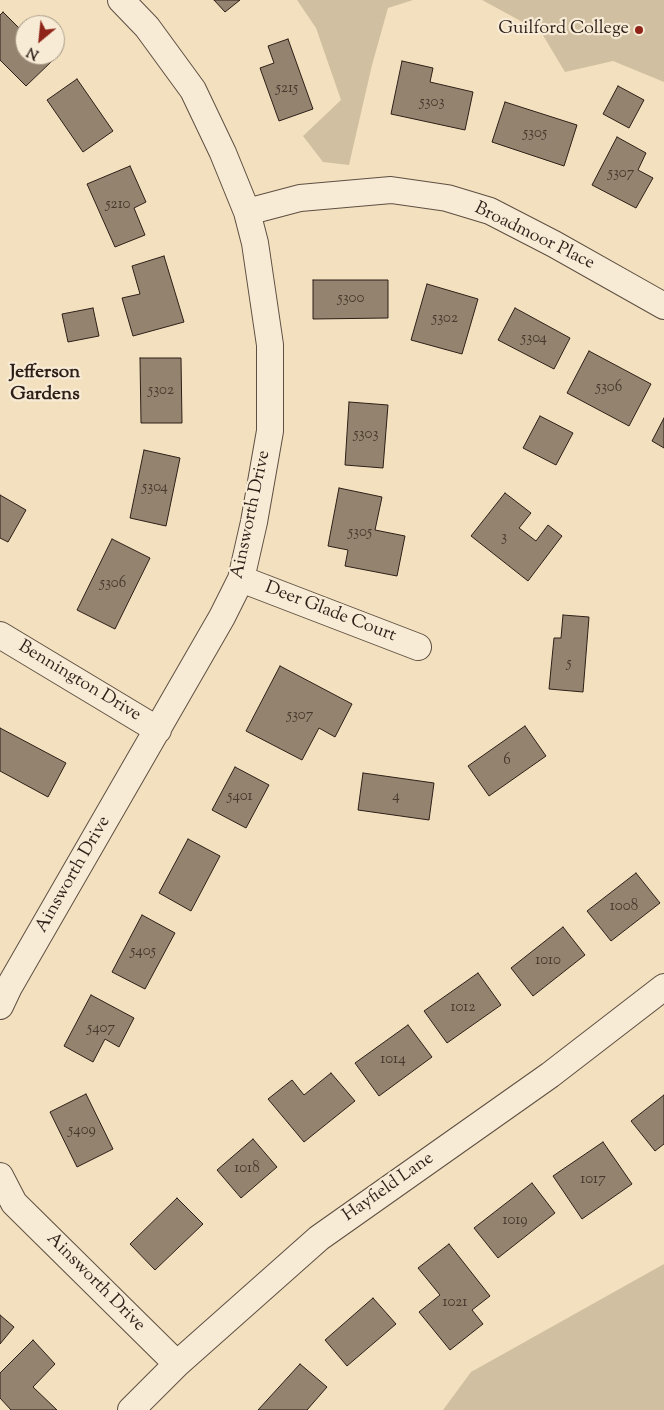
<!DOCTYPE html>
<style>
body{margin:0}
#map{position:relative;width:664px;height:1410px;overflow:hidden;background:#f3e0be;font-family:"Sorts Mill Goudy",serif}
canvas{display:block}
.north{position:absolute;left:15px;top:15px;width:50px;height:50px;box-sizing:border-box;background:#f7ebd5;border:1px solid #a69989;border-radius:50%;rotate:208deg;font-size:14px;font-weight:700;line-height:20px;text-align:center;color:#2d1f18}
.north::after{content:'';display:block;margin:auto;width:18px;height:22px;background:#8f2418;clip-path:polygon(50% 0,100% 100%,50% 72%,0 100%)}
</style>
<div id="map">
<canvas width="664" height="1410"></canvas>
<div class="north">N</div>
</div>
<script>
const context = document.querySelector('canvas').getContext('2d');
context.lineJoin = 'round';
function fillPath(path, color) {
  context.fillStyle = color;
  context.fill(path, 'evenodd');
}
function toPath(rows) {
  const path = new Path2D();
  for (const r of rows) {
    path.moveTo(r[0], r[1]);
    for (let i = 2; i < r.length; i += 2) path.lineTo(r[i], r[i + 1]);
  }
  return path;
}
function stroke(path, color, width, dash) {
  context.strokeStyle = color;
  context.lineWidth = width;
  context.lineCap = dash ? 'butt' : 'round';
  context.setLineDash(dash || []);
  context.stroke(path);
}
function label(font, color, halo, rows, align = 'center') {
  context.font = font + ' "Sorts Mill Goudy",serif';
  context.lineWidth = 4.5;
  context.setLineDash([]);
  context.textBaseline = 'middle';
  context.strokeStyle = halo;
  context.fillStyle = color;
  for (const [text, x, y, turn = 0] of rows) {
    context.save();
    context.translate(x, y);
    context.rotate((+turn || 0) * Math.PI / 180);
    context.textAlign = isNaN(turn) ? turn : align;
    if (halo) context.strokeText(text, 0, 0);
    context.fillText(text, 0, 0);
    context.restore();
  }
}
const green = toPath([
 [297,0,413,0,388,8,372,65,349,165,323,162,303,136,341,100,316,28],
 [482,0,664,0,664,82,613,61,565,72,541,32],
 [664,1264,664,1410,443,1410,471,1372]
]);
const building = toPath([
 [214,0,240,0,225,12,214,0],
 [3,12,25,34,25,55,45,55,52,61,26,86,0,60,0,15,3,12],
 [288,39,313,109,279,121,260,68,274,63,268,46,288,39],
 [402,61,433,68,430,82,473,92,465,130,391,114,402,61],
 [77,79,113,131,83,152,47,100,77,79],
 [618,86,644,100,629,128,603,114,618,86],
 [505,102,577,125,564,166,492,142,505,102],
 [617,137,646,153,638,170,653,178,636,208,592,185,617,137],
 [130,166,146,202,134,208,145,235,115,247,87,184,130,166],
 [164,256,184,322,133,336,122,298,140,294,132,266,164,256],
 [313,280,388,280,388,318,313,319,313,280],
 [427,284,478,299,462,354,411,340,427,284],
 [93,308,99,336,68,342,62,314,93,308],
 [515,308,570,338,554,369,498,340,515,308],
 [589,351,651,384,629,426,567,393,589,351],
 [140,358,181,358,182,423,141,423,140,358],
 [349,402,388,405,383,468,345,465,349,402],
 [540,416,573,433,556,465,523,448,540,416],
 [664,418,664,448,652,441,664,418],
 [144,450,180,458,166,526,130,518,144,450],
 [339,488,382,497,375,530,405,536,397,576,345,566,348,550,328,546,339,488],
 [505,493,531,513,519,528,536,541,548,525,562,536,528,581,471,536,505,493],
 [0,495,26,510,8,542,0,538,0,495],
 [112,539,150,558,115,629,77,610,112,539],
 [563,615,589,617,583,692,549,689,554,638,561,638,563,615],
 [280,666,352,704,335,737,319,728,302,760,246,731,280,666],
 [525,726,546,756,489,796,468,766,525,726],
 [0,728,66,763,48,797,0,771,0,728],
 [235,767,269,785,246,828,212,810,235,767],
 [363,773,434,783,429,820,358,810,363,773],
 [188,839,220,856,191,911,159,893,188,839],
 [636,873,660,903,611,941,587,911,636,873],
 [142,915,175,933,145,989,112,972,142,915],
 [563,927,585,955,533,996,511,968,563,927],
 [478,973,501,1005,447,1043,424,1011,478,973],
 [91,995,134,1018,119,1047,105,1039,93,1062,64,1046,91,995],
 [408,1025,432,1057,379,1096,355,1063,408,1025],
 [331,1073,355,1101,304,1142,268,1099,292,1080,304,1095,331,1073],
 [86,1094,113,1149,77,1167,50,1112,86,1094],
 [664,1095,664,1144,655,1151,631,1121,664,1095],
 [253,1139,277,1167,241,1198,217,1170,253,1139],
 [603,1142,632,1184,582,1219,553,1176,603,1142],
 [532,1183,555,1213,498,1258,474,1228,532,1183],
 [177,1198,203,1224,155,1270,130,1244,177,1198],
 [449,1244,490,1296,472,1310,483,1324,450,1350,419,1312,440,1295,418,1268,449,1244],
 [373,1298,396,1324,347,1366,325,1340,373,1298],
 [0,1315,14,1327,0,1344,0,1315],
 [33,1340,55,1364,33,1387,57,1410,11,1410,0,1398,0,1373,33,1340],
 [300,1364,327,1387,307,1410,258,1410,300,1364]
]);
const street = toPath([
 [247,212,300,198,391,190,447,198,490,211,554,244,664,306],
 [241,579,418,647],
 [0,635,158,730],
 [0,1006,9,987,222,617,241,579,254,522,270,431,270,345,255,243,247,212,223,153,193,90,147,27,121,0],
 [0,1176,14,1203,177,1364],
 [131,1410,177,1364,319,1238,550,1075,664,987]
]);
const markers = [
 [639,30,5,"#8f2418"]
];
const numberNames = [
 ["5215",287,89],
 ["5303",432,103],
 ["5305",535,134],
 ["5307",621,174],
 ["5210",118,205],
 ["5300",351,299],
 ["5302",445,319],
 ["5304",534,339],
 ["5306",609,388],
 ["5302",161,391],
 ["5303",366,435],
 ["5304",155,488],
 ["5305",360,533],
 ["3",504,538],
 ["5306",113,584],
 ["5",569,664],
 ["5307",300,716],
 ["6",507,761],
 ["5401",240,797],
 ["4",396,797],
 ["1008",624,907],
 ["5405",143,952],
 ["1010",548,961],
 ["1012",463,1008],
 ["5407",101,1029],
 ["1014",393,1060],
 ["5409",82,1131],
 ["1018",247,1169],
 ["1017",593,1180],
 ["1019",515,1221],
 ["1021",455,1303]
];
const poiNames = [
 ["Guilford College",629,30]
];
const streetNames = [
 ["Broadmoor Place",534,237,26],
 ["Ainsworth Drive",252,515,-78],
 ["Deer Glade Court",330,613,21],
 ["Bennington Drive",79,682,31],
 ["Ainsworth Drive",74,875,-60],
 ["Hayfield Lane",389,1188,-35],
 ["Ainsworth Drive",95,1283,45]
];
const neighbourhoodNames = [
 ["Jefferson",45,374],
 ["Gardens",45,396]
];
fillPath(green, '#d1bfa2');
fillPath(building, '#94836e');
stroke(building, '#2d1f18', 1);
stroke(street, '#5e4f42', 28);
stroke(street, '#f7ebd5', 26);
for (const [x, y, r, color] of markers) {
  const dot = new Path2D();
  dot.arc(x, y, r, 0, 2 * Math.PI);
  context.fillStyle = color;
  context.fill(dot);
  stroke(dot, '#f7ebd5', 2);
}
label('15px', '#47382e', null, numberNames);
label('18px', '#2d1f18', '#f7ebd5', poiNames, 'right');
label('18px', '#2d1f18', '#f7ebd5', streetNames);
label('bold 19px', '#2d1f18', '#f7ebd5', neighbourhoodNames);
</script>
